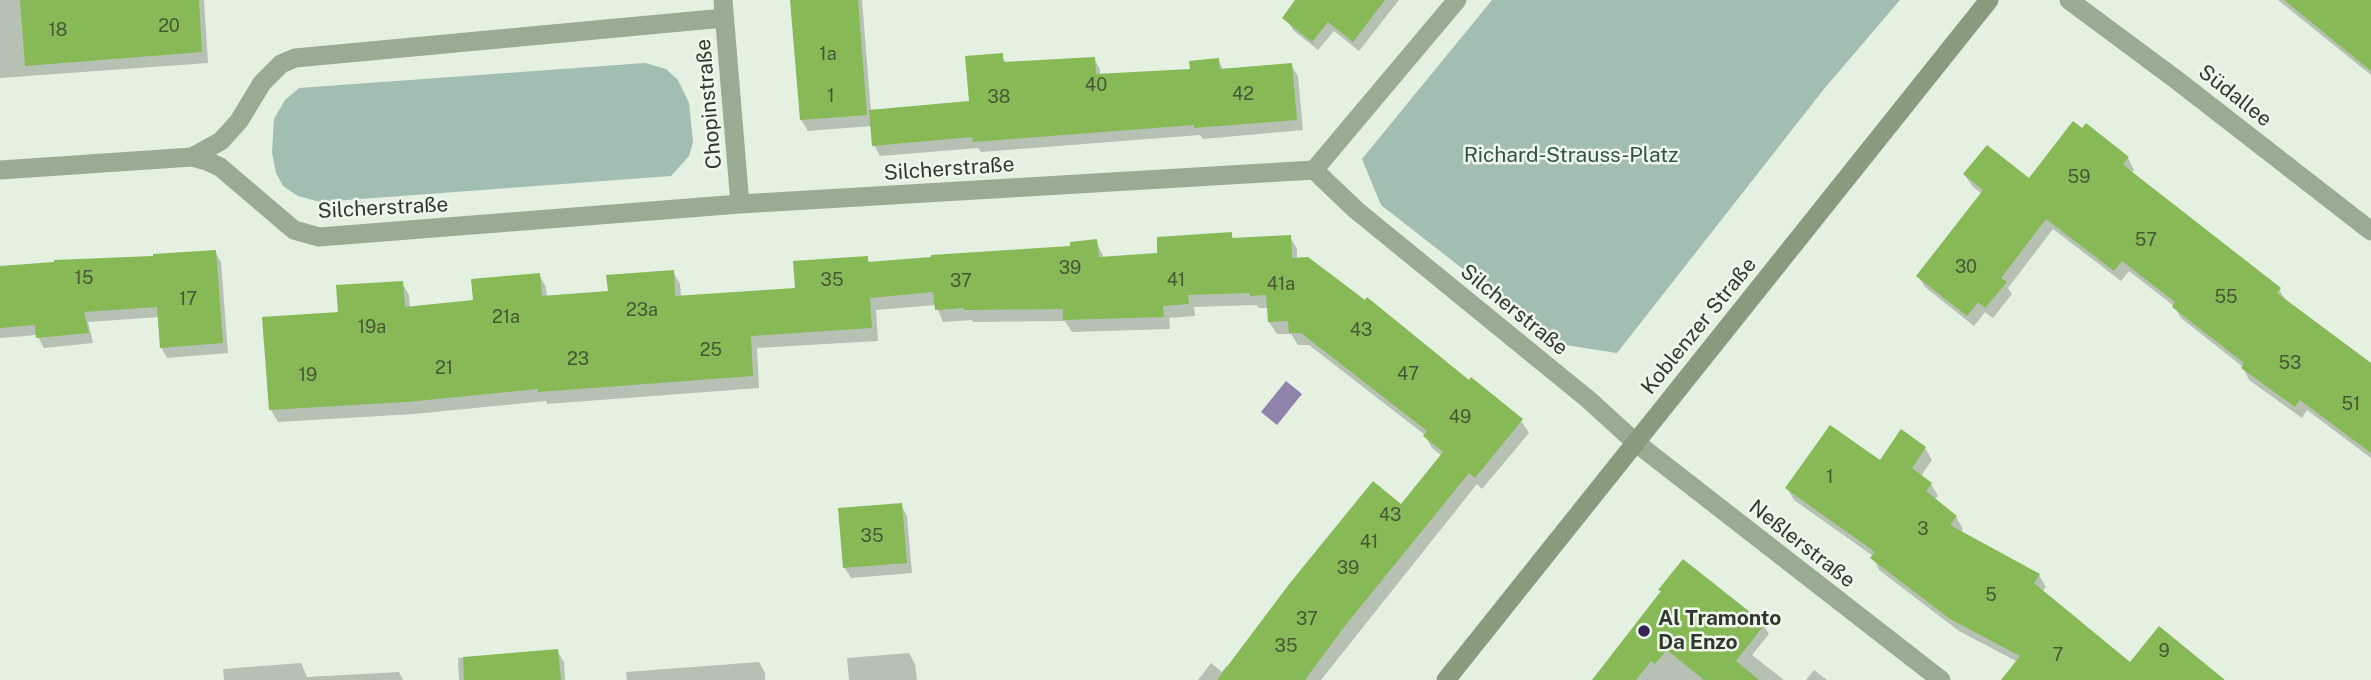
<!DOCTYPE html>
<meta charset="utf-8">
<style>
body{margin:0}
canvas{display:block;background:#e4f0e0}
</style>
<canvas width="2371" height="680"></canvas>
<script>
const context = document.querySelector('canvas').getContext('2d');
context.lineJoin = 'round';
function fillPath(path, color) {
  context.fillStyle = color;
  context.fill(path, 'evenodd');
}
function toPath(rows) {
  const path = new Path2D();
  for (const r of rows) {
    path.moveTo(r[0], r[1]);
    for (let i = 2; i < r.length; i += 2) path.lineTo(r[i], r[i + 1]);
  }
  return path;
}
function stroke(path, color, width, dash) {
  context.strokeStyle = color;
  context.lineWidth = width;
  context.lineCap = dash ? 'butt' : 'round';
  context.setLineDash(dash || []);
  context.stroke(path);
}
function label(font, color, halo, rows, align = 'center') {
  context.font = font + ' "Public Sans",sans-serif';
  context.lineWidth = 5;
  context.setLineDash([]);
  context.textBaseline = 'middle';
  context.strokeStyle = halo;
  context.fillStyle = color;
  for (const [text, x, y, turn = 0] of rows) {
    context.save();
    context.translate(x, y);
    context.rotate((+turn || 0) * Math.PI / 180);
    context.textAlign = isNaN(turn) ? turn : align;
    if (halo) context.strokeText(text, 0, 0);
    context.fillText(text, 0, 0);
    context.restore();
  }
}
const green = toPath([
 [1492,0,1900,0,1824,89,1617,353,1559,344,1381,205,1362,159],
 [645,63,666,69,678,80,689,103,693,142,689,156,671,176,320,202,298,196,283,186,276,173,272,152,274,119,285,100,299,88]
]);
const water = toPath([
 [1286,381,1302,394,1277,425,1261,412]
]);
const shadow = toPath([
 [0,0,204,0,208,63,0,78],
 [792,0,862,0,871,112,971,103,1002,55,1006,63,1094,59,1100,69,1100,76,1192,71,1218,60,1224,71,1291,65,1298,76,1303,130,1203,139,1200,135,981,152,978,148,880,156,874,145,872,126,808,131,801,120],
 [1303,0,1399,0,1359,51,1334,31,1318,50,1293,30,1287,20],
 [2278,0,2371,0,2371,75],
 [2128,158,2134,170,2131,173,2279,289,2286,301,2371,367,2371,458,2307,410,2302,418,2249,380,2243,367,2181,318,2174,306,2129,271,2121,281,2053,229,2008,288,2012,294,1993,318,1985,312,1974,326,1925,287,1918,276,1982,194,1972,186,1965,175,2029,181],
 [1231,234,1234,240,1290,237,1297,249,1297,259,1521,421,1529,433,1482,489,1477,484,1321,680,1198,680,1211,663,1222,672,1226,666,1228,668,1402,506,1442,456,1432,448,1425,435,1309,345,1298,345,1291,334,1277,334,1269,322,1268,308,1259,308,1256,305,1194,307,1195,316,1169,318,1170,329,1072,332,1065,321,973,322,972,320,943,322,936,305,876,310,878,341,757,348,759,388,547,404,546,401,414,414,278,422,271,410,264,319,340,313,402,283,409,295,410,308,475,302,539,275,546,287,547,298,609,293,673,272,680,284,681,297,797,290,867,258,870,263,1072,247,1096,241,1104,258,1159,254],
 [215,252,221,262,228,353,167,358,161,347,159,317,88,322,93,343,44,348,37,335,0,338,0,268],
 [1925,448,1932,460,1921,476,1931,484,1938,496,1934,500,1956,517,1963,529,1960,533,2039,575,2046,587,2042,592,2130,664,2222,680,2019,680,2018,662,1959,631,1879,570,1873,556,1794,500,1787,488],
 [901,505,907,516,912,573,851,578,844,567],
 [1683,561,1764,626,1769,634,1752,655,1784,680,1593,680,1662,593,1660,590],
 [557,651,564,662,565,680,459,680,458,658],
 [909,653,915,664,917,680,849,680,847,658],
 [759,662,765,673,765,680,627,680,626,672],
 [301,663,307,677,399,672,403,680,224,680,223,669],
 [1814,670,1827,680,1806,680]
]);
const building = toPath([
 [20,0,199,0,202,52,25,66],
 [790,0,858,0,867,115,800,120],
 [1295,0,1385,0,1353,42,1328,22,1312,42,1282,18],
 [2284,0,2371,0,2371,71,2339,45],
 [1003,53,1003,62,1095,57,1096,74,1190,69,1189,61,1219,58,1220,69,1292,63,1297,120,1194,128,1194,125,973,142,972,137,872,146,869,110,969,101,965,56],
 [2073,121,2082,128,2086,123,2129,157,2123,164,2131,171,2281,288,2277,293,2371,363,2371,453,2300,400,2295,407,2241,368,2244,363,2172,307,2175,302,2122,261,2114,271,2046,219,2001,278,2007,282,1985,308,1978,302,1967,316,1916,276,1983,190,1963,174,1987,145,2029,178],
 [1232,232,1232,238,1291,235,1292,258,1308,257,1365,300,1367,297,1469,380,1471,377,1523,419,1475,478,1469,473,1344,627,1305,680,1217,680,1290,583,1373,481,1401,504,1443,452,1423,436,1427,431,1301,333,1289,333,1288,321,1268,322,1266,295,1250,296,1249,293,1188,295,1189,304,1163,306,1164,317,1063,320,1063,309,964,310,964,308,935,310,933,292,870,298,872,328,751,336,753,376,538,392,538,389,406,402,269,410,262,317,338,312,336,285,403,281,405,307,473,300,471,279,540,273,542,296,608,291,606,275,674,270,675,296,795,288,793,261,868,256,868,262,931,257,931,255,1070,246,1070,242,1097,239,1099,257,1157,253,1157,237],
 [216,250,223,343,160,348,157,307,84,312,89,333,36,338,35,325,0,328,0,266,54,262,54,260,153,256,153,254],
 [1830,425,1880,460,1901,429,1926,447,1912,468,1932,483,1926,491,1957,516,1950,525,2040,574,2034,583,2130,662,2159,626,2225,680,2001,680,2020,656,1950,619,1870,558,1875,552,1785,488],
 [902,503,907,563,843,568,838,508],
 [1683,559,1765,624,1736,661,1759,680,1704,680,1667,650,1655,664,1651,661,1636,680,1592,680,1661,591,1658,590],
 [558,649,561,680,464,680,463,657]
]);
const minor = toPath([
 [723,0,740,204],
 [2069,0,2178,81,2371,231],
 [192,157,221,141,239,121,262,83,281,64,295,58,724,18],
 [0,170,192,157,207,161,220,167,294,230,319,237,740,204,1314,170,1356,210,1589,400,1635,442,1941,680],
 [1314,170,1457,0]
]);
const secondary = toPath([
 [1446,680,1989,0]
]);
const markers = [
 [1644,631,7,"#342554"]
];
const numberNames = [
 ["20",169,26],
 ["18",58,30],
 ["1a",828,54],
 ["40",1096,85],
 ["42",1243,94],
 ["1",831,96],
 ["38",999,97],
 ["59",2079,177],
 ["57",2146,240],
 ["30",1966,267],
 ["39",1070,268],
 ["15",84,278],
 ["35",832,280],
 ["41",1176,280],
 ["37",961,281],
 ["41a",1281,284],
 ["55",2226,297],
 ["17",188,299],
 ["23a",642,310],
 ["21a",506,317],
 ["19a",372,327],
 ["43",1361,330],
 ["25",711,350],
 ["23",578,359],
 ["53",2290,363],
 ["21",444,368],
 ["47",1408,374],
 ["19",308,375],
 ["51",2351,404],
 ["49",1460,417],
 ["1",1830,477],
 ["43",1390,515],
 ["3",1923,529],
 ["35",872,536],
 ["41",1369,542],
 ["39",1348,568],
 ["5",1991,595],
 ["37",1307,619],
 ["35",1286,646],
 ["9",2164,651],
 ["7",2058,655]
];
const streetNames = [
 ["Südallee",2235,96,38],
 ["Chopinstraße",709,104,-95],
 ["Silcherstraße",949,169,-4],
 ["Silcherstraße",383,208,-3],
 ["Silcherstraße",1514,310,39],
 ["Koblenzer Straße",1699,326,-51],
 ["Neßlerstraße",1802,544,38]
];
const parkNames = [
 ["Richard-Strauss-Platz",1571,156]
];
const poiNames = [
 ["Al Tramonto",1658,619],
 ["Da Enzo",1658,643]
];
fillPath(green, '#a2beb3');
fillPath(water, '#8f82ab');
fillPath(shadow, '#0003');
fillPath(building, '#87b956');
stroke(minor, '#9aab93', 19);
stroke(secondary, '#899b7f', 19);
for (const [x, y, r, color] of markers) {
  const dot = new Path2D();
  dot.arc(x, y, r, 0, 2 * Math.PI);
  context.fillStyle = color;
  context.fill(dot);
  stroke(dot, '#eff8ec', 2.5);
}
label('18px', '#465836', null, numberNames);
label('21px', '#30372b', '#eff8ec', streetNames);
label('21px', '#315246', '#eff8ec', parkNames);
label('bold 21px', '#30372b', '#eff8ec', poiNames, 'left');
</script>
